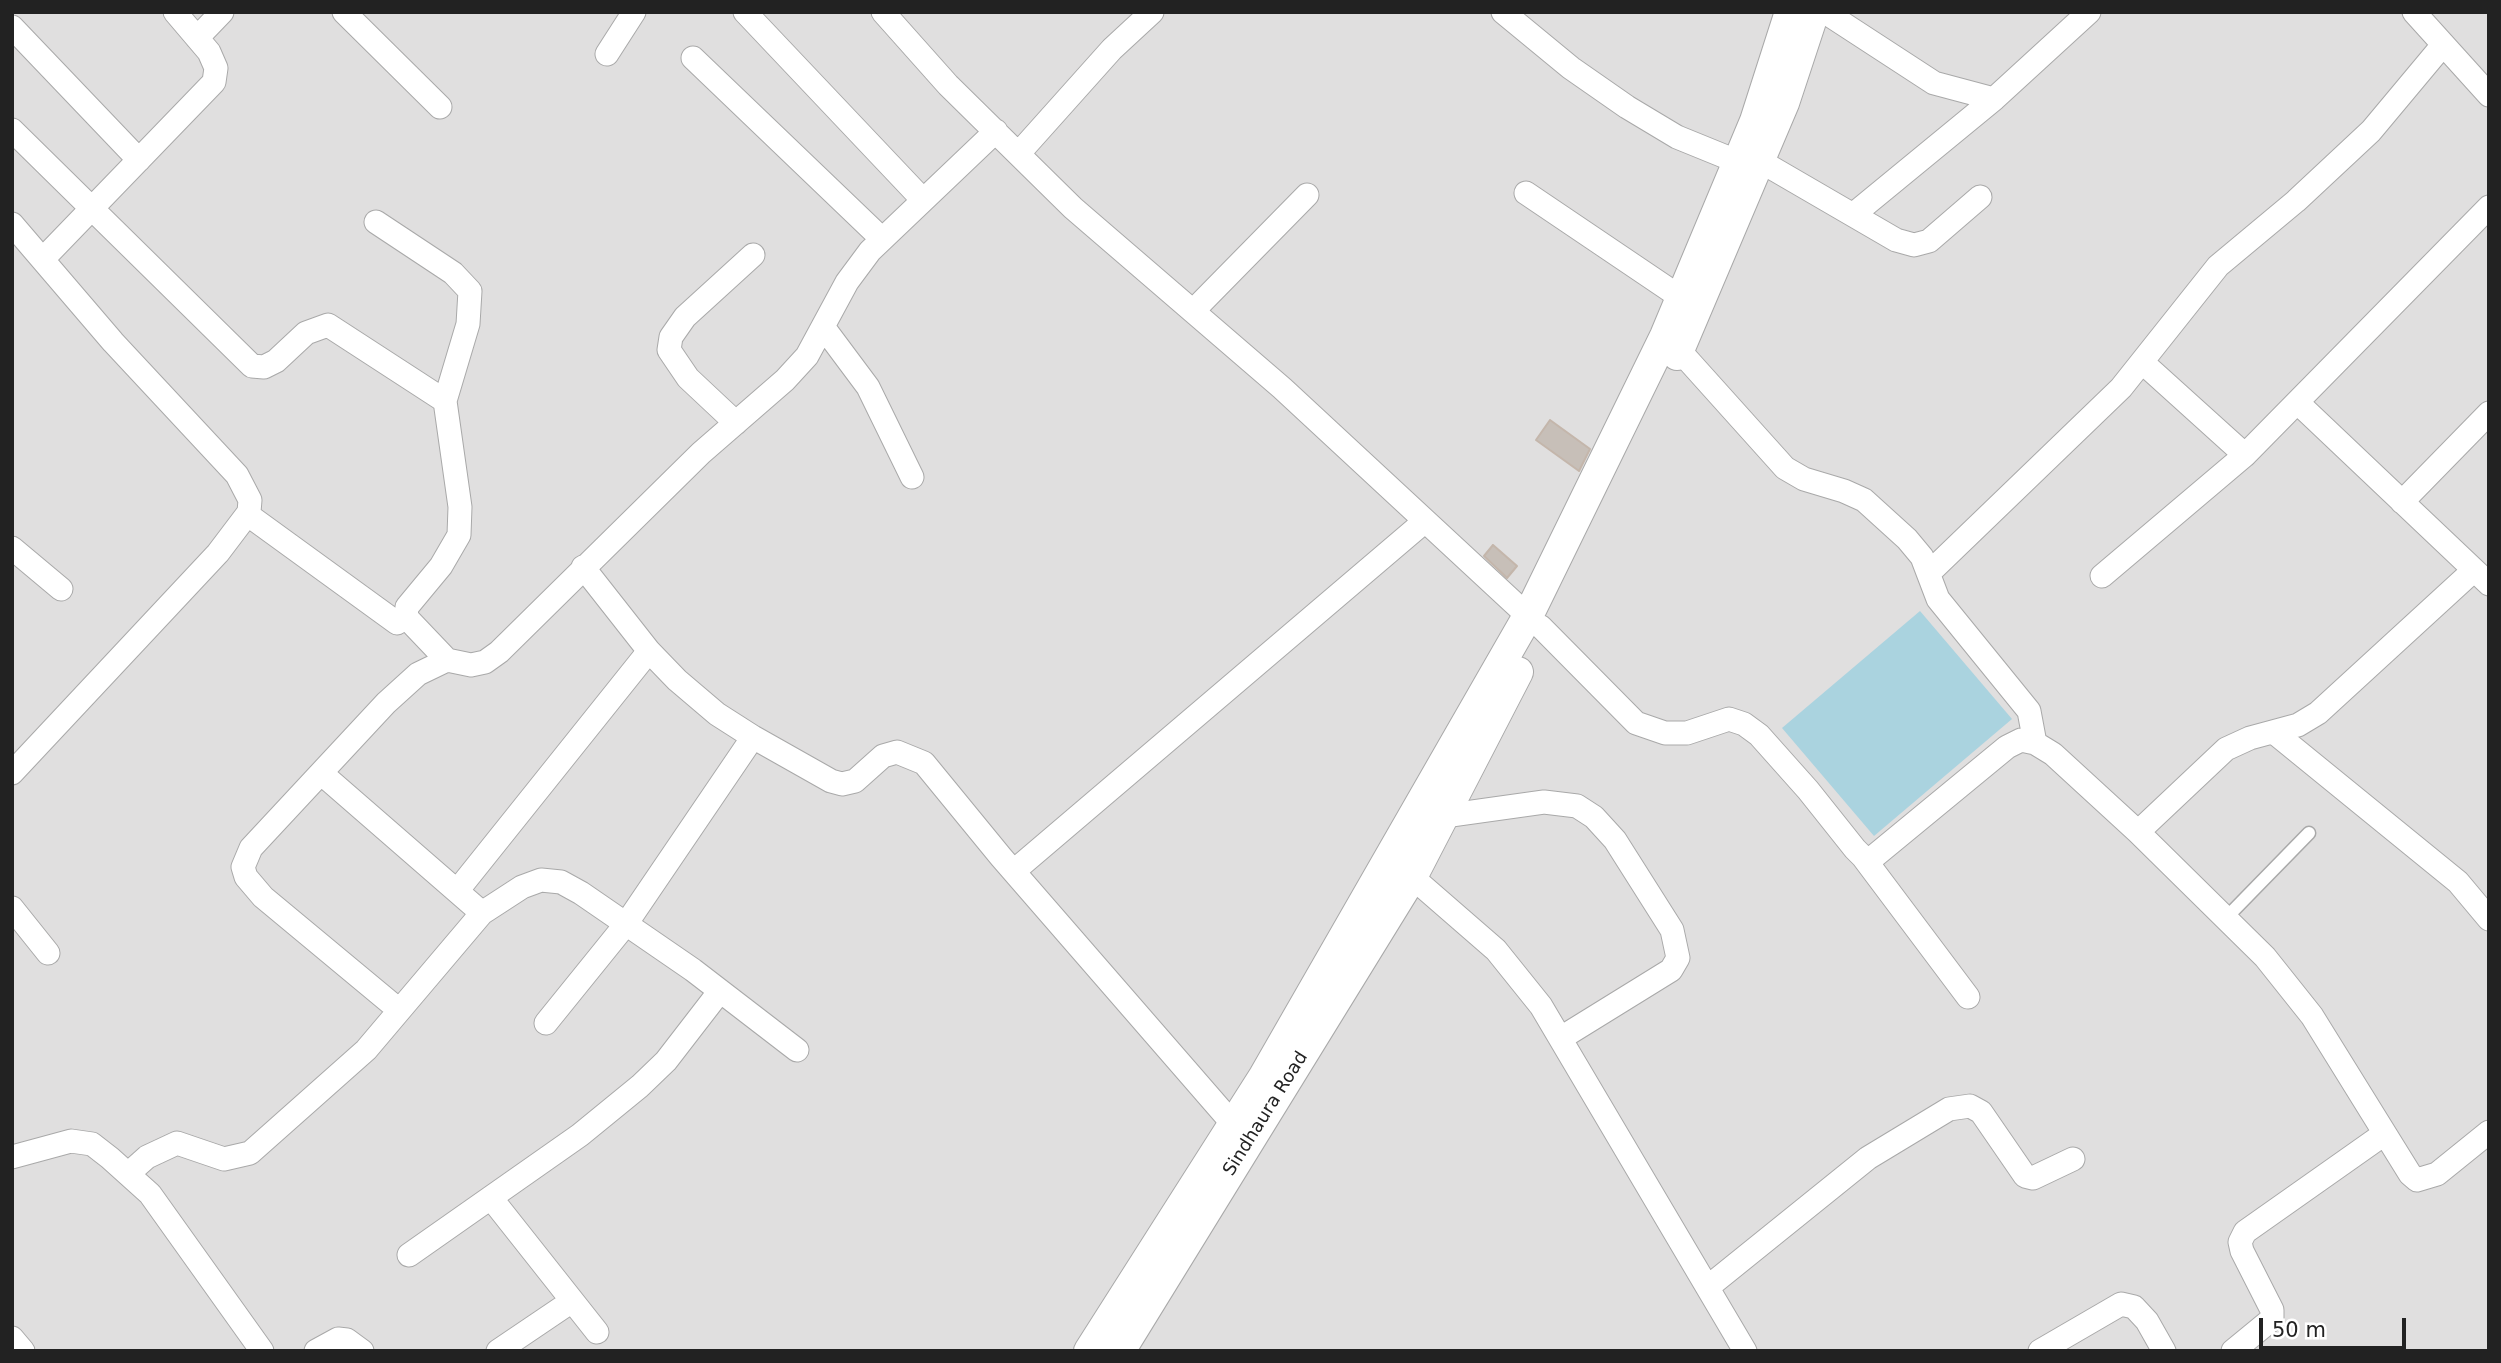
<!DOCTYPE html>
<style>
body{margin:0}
#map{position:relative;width:2501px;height:1363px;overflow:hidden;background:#f2efe9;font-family:"DejaVu Sans",sans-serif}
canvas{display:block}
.frame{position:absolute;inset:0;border:14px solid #222;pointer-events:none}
.scale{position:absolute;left:2259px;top:1318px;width:147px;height:32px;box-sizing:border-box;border:4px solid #222;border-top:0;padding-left:9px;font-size:21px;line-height:24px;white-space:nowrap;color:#222;-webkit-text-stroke:5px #fff;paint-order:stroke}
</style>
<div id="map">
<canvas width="2501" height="1363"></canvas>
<div class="frame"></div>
<div class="scale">50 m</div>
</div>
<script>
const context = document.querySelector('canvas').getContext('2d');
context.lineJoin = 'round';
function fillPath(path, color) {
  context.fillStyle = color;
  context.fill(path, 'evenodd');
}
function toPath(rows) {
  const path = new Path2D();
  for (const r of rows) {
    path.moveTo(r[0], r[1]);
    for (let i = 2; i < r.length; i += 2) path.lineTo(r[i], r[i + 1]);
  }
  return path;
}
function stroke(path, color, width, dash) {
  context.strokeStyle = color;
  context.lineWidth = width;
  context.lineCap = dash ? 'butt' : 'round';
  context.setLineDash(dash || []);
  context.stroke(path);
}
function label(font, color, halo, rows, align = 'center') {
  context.font = font + ' "DejaVu Sans",sans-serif';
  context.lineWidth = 6;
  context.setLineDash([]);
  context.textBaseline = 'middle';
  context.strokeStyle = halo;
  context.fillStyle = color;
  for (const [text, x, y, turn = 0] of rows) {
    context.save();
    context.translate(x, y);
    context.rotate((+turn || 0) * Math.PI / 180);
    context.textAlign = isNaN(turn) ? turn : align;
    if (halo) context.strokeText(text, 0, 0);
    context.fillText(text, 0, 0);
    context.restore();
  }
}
const residential = toPath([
 [12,12,2489,12,2489,1351,12,1351]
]);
const water = toPath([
 [1920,611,2012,719,1874,836,1782,728]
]);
const building = toPath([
 [1550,420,1590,449,1579,471,1536,440,1550,420],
 [1493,545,1517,566,1507,578,1484,556,1493,545]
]);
const service = toPath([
 [2226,918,2309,833]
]);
const minor = toPath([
 [344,12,440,107],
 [745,12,923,200],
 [883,12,948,85,1073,208,1282,388,1528,616],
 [1503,12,1571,68,1627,107,1677,137,1736,161],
 [1825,12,1934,83,1994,99],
 [2414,12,2489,95],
 [12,27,139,160],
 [197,38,222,12],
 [607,54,634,12],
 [693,58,882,239],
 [12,130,252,366,264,367,276,361,306,333,328,325,445,401],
 [1019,153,1112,49,1152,12],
 [1760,161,1896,240,1914,245,1929,241,1980,197],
 [1526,193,1680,297],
 [1854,214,1994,99,2089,12],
 [376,222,453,273,470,291,468,324,445,401,460,507,459,535,441,566,407,607,406,617,447,660],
 [12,224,113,342,237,475,250,500,249,512,218,553,12,773],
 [43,259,214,82,216,68,209,52,175,12],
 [1193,311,1307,195],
 [824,328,868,387,912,477],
 [1679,350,1785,468,1804,479,1844,491,1864,500,1907,539,1922,557,1938,599,2029,711,2035,743],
 [2142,362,2245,455],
 [2298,403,2489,584],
 [736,423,688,378,669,350,671,337,685,317,753,255],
 [2402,502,2489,413],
 [249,512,251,517,397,623],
 [12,548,61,589],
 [583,567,649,651,677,680,717,714,753,737,831,781,842,784,855,781,883,756,897,752,924,763,1001,857,1233,1124],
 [1930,572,2121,388,2218,266,2296,201,2371,131,2442,46],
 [2102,576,2245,455,2489,207],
 [1541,627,1636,723,1665,733,1687,733,1729,719,1744,724,1759,735,1808,790,1855,849,1863,857,1871,859,2007,747,2021,740,2035,743,2053,754,2138,832,2265,957,2312,1016,2410,1174,2417,1180,2437,1174,2489,1132],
 [2275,733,2458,882,2489,919],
 [321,773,482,913],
 [1444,816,1544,802,1577,806,1594,817,1615,840,1672,930,1678,958,1671,970,1561,1038],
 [2138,832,2226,749,2250,738,2298,725,2318,713,2474,570],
 [1863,857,1968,997],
 [1014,871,1425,521],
 [1412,877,1496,950,1541,1006,1745,1351],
 [457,891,649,651],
 [12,908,48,953],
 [399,1010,263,897,246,877,243,867,251,848,386,703,418,674,447,660,471,665,485,662,499,652,701,453,785,380,807,356,847,282,870,251,996,131],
 [546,1023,626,924,753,737],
 [12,1157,71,1141,92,1144,110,1158,150,1194,262,1351],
 [128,1174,147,1157,177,1143,224,1159,250,1153,366,1050,482,913,522,887,541,880,561,882,581,893,693,970,797,1050],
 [491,1198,597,1332],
 [409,1255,580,1135,640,1086,666,1061,720,991],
 [1708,1287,1868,1158,1949,1109,1970,1106,1981,1112,2025,1176,2033,1178,2073,1159],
 [12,1338,23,1351],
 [316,1351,338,1339,347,1340,362,1351],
 [498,1351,572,1301],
 [2040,1351,2121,1304,2134,1307,2147,1321,2164,1351],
 [2233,1351,2272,1319,2272,1310,2242,1251,2240,1242,2245,1232,2384,1134]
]);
const tertiary = toPath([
 [1677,355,1784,103,1814,12],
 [1089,1351,1264,1076,1528,616,1665,336,1755,121,1790,12],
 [1120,1351,1412,877,1518,672]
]);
const streetNames = [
 ["Sindhaura Road",1266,1114,-58]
];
fillPath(residential, '#e0dfdf');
fillPath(water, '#aad3df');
fillPath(building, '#c7bfb8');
stroke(building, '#c4b6ab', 2);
stroke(service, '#a9a9a9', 15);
stroke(minor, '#a9a9a9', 25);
stroke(tertiary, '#a9a9a9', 32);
stroke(service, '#fff', 12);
stroke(minor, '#fff', 23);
stroke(tertiary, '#fff', 30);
label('18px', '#222', '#fff', streetNames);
</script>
